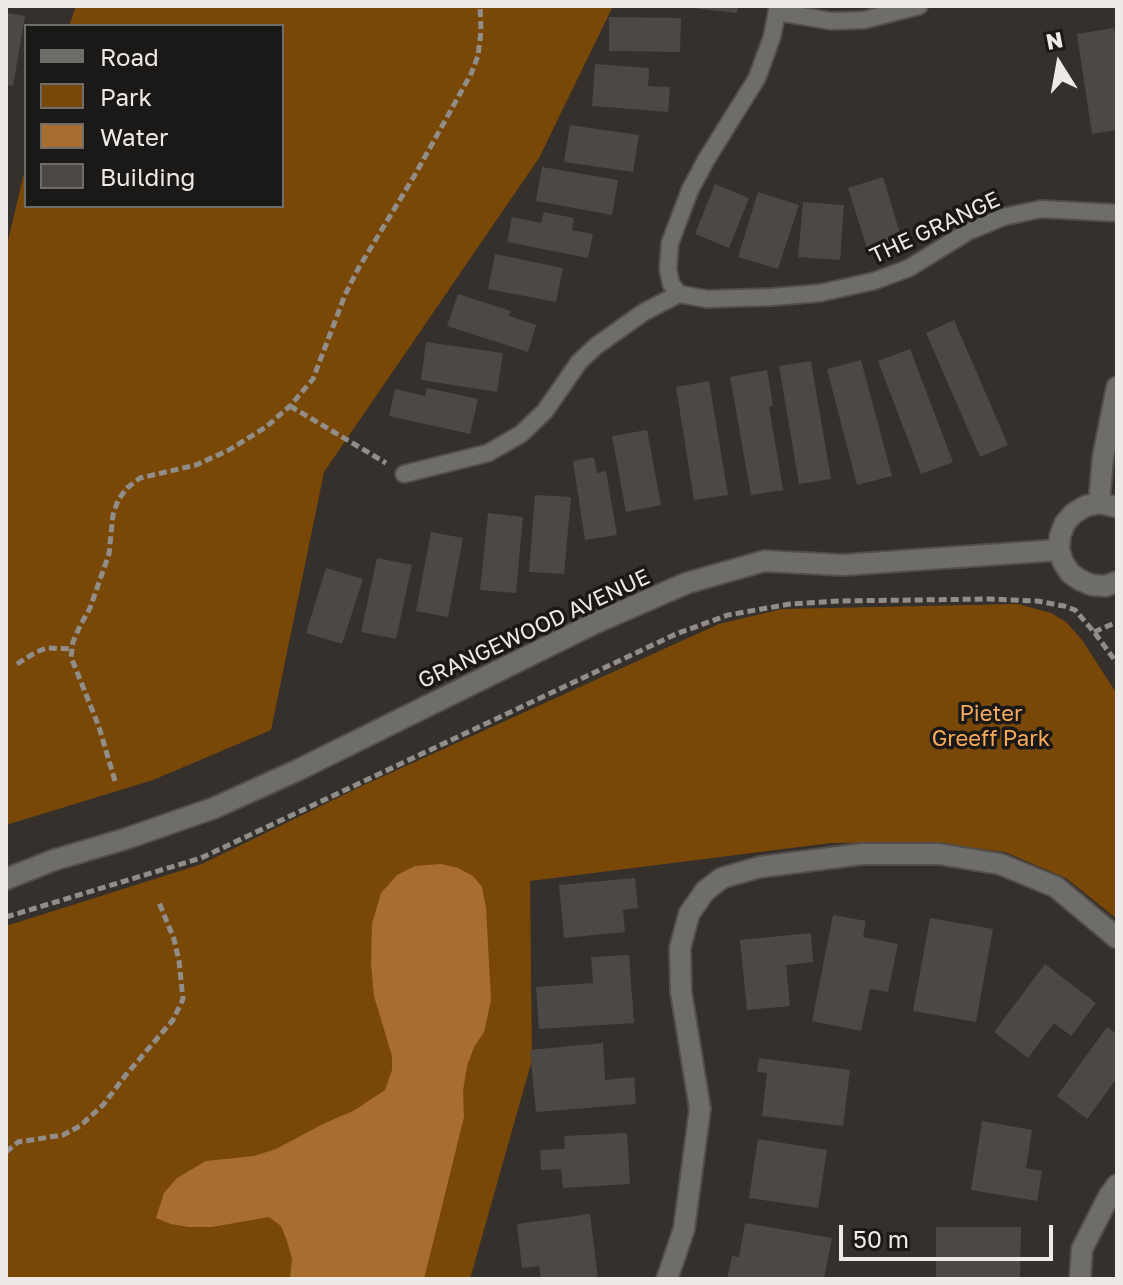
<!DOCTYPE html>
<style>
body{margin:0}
#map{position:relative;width:1123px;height:1285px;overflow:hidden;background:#36302c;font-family:"Golos Text",sans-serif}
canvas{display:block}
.frame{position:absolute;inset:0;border:8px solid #edeae7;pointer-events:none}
.legend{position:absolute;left:24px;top:24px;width:260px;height:184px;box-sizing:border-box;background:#1b1917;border:2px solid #6f6d6a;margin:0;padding:10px 14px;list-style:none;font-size:24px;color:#edeae7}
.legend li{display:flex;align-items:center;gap:16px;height:40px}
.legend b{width:40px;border:2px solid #6f6d6a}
.north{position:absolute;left:1019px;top:24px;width:80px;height:80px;-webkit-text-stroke:6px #1b1917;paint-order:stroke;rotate:349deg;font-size:22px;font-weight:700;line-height:32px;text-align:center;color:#edeae7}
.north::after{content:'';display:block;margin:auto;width:28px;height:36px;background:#edeae7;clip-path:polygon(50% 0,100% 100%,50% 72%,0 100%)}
.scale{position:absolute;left:839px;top:1225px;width:214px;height:36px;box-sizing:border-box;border:4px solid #edeae7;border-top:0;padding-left:10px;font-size:24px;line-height:28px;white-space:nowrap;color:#edeae7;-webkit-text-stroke:6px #1b1917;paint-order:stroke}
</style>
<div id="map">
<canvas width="1123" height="1285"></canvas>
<div class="frame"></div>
<ul class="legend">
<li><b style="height:10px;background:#6f6d6a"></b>Road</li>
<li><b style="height:22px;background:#7a4806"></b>Park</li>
<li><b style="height:22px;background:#a86e30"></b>Water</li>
<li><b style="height:22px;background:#4d4843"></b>Building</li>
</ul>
<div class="north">N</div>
<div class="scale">50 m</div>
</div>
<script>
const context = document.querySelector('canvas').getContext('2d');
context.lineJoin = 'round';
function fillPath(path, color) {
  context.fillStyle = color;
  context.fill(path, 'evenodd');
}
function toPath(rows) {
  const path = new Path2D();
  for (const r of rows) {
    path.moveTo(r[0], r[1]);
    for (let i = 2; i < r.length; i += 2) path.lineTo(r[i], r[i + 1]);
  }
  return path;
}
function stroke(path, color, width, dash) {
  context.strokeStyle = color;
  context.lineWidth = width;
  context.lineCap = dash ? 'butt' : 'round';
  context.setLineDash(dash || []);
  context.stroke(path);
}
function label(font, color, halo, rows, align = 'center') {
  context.font = font + ' "Golos Text",sans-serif';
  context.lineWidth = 7;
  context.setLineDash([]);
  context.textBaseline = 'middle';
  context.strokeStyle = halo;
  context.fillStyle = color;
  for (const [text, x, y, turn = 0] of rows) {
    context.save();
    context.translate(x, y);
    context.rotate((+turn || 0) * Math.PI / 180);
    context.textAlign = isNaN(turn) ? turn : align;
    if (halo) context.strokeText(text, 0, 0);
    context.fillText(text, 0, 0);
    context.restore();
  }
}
const green = toPath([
 [76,6,613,6,539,158,324,472,271,730,153,780,6,825,6,249,26,165,26,206,282,206,282,26,69,26],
 [1018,604,1051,613,1066,622,1082,640,1117,694,1117,919,1066,878,1005,852,926,842,831,843,530,881,532,1060,470,1279,6,1279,6,926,202,864,364,785,719,624,782,609]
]);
const water = toPath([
 [441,864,458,868,473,876,482,887,486,908,491,1000,484,1032,474,1047,467,1066,463,1091,464,1117,424,1279,290,1279,292,1259,287,1241,281,1226,269,1217,212,1227,188,1227,171,1224,156,1218,164,1193,177,1178,206,1161,254,1156,276,1149,323,1124,355,1110,385,1090,392,1070,392,1056,374,996,371,964,372,924,381,893,397,875,415,866]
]);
const building = toPath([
 [693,6,738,6,737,13,693,8],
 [6,13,25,16,13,86,6,85],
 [609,17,681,18,680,52,609,51],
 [1114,28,1117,47,1117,130,1092,134,1077,34],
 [595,64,649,68,648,86,670,87,668,112,592,106],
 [570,125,639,135,633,172,564,162],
 [542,167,618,180,612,215,536,201],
 [883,177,902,240,868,251,848,188],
 [715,184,749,198,729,248,695,234],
 [758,192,799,205,778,269,738,257],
 [803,202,844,205,840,260,798,257],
 [544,212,574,218,572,230,593,234,588,258,507,242,512,217,541,223],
 [495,254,563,268,556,302,488,289],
 [458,294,511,311,509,316,536,325,528,352,447,326],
 [954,320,1008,445,980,457,926,333],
 [426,342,503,353,497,392,421,380],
 [910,349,953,462,921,474,878,361],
 [861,360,892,476,857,485,827,369],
 [811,361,831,479,799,484,779,366],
 [767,370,773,406,769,407,783,490,751,495,730,377],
 [709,381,728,495,694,500,676,387],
 [427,388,478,399,470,434,389,416,395,389,425,396],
 [647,430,661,505,626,512,612,436],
 [594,457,597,473,606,471,617,535,585,540,573,461],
 [535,495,571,497,564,574,529,572],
 [488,513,523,517,516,593,480,590],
 [431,532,463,538,448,617,416,611],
 [377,558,412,565,396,639,361,632],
 [326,568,363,579,342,644,306,633],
 [635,878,638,908,623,910,625,932,564,938,559,885],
 [833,915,866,921,863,937,898,944,888,992,870,989,861,1031,812,1021],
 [930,918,993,929,976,1022,913,1011],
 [811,933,813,962,786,965,790,1006,747,1010,740,940],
 [629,955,634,1023,539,1029,536,987,593,983,591,957],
 [1045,964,1096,1003,1071,1036,1054,1023,1028,1058,994,1032],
 [1107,1027,1117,1034,1117,1078,1087,1119,1057,1096],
 [603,1043,605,1080,634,1077,636,1104,536,1112,530,1050],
 [759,1058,850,1070,843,1126,762,1116,767,1073,757,1072],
 [982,1121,1032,1130,1026,1168,1042,1171,1037,1201,971,1190],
 [627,1133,630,1184,563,1188,561,1169,541,1170,540,1150,565,1149,564,1136],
 [758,1139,827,1150,818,1208,749,1198],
 [590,1214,598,1279,541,1279,539,1266,522,1268,517,1224],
 [745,1223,832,1238,824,1279,727,1279,732,1256,739,1257],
 [936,1227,1021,1227,1020,1279,936,1279]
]);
const path = toPath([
 [290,406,386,463],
 [1094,632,1117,622],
 [17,664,36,652,47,648,72,649],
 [115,781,99,727,71,657,73,642,80,626,90,608,109,554,113,515,118,500,127,488,140,478,196,465,229,450,266,427,290,406,313,379,345,295,358,269,416,173,471,74,478,56,481,31,480,6],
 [6,917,201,858,676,634,728,615,790,604,838,601,990,599,1037,601,1064,606,1075,610,1094,632,1117,663],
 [6,1152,18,1142,63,1135,80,1126,103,1105,125,1076,173,1020,183,999,179,961,174,939,158,900]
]);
const service = toPath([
 [777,12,831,21,864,20,919,6],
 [679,294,671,284,668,269,670,243,690,190,706,160,757,78,772,37,778,6],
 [404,474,488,453,521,434,545,411,579,362,596,346,644,312,679,294,707,299,772,297,820,293,874,281,909,268,969,231,1003,217,1041,209,1117,213]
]);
const minor = toPath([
 [667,1279,684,1229,700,1109,681,992,680,948,689,914,705,891,722,878,760,867,862,854,939,854,1000,864,1056,887,1117,938],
 [1080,1279,1082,1249,1109,1196,1117,1185]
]);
const tertiary = toPath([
 [1099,503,1103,457,1117,387],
 [1117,507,1099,503,1086,506,1074,513,1065,523,1060,536,1059,550,1063,562,1070,573,1080,580,1092,585,1105,586,1117,582],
 [6,879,54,860,125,839,214,808,298,770,595,623,687,583,764,561,843,565,1059,550]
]);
const streetNames = [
 ["THE GRANGE",935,228,-25],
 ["GRANGEWOOD AVENUE",534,629,-25]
];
const parkNames = [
 ["Pieter",991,714],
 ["Greeff Park",991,739]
];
fillPath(green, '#7a4806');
fillPath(water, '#a86e30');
fillPath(building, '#4d4843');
stroke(service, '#534e4a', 20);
stroke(minor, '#534e4a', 24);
stroke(tertiary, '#534e4a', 24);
stroke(path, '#918d89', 5, [8, 4]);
stroke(service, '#6f6d6a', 16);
stroke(minor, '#6f6d6a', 20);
stroke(tertiary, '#6f6d6a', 20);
label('22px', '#edeae7', '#1b1917', streetNames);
label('22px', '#fbab57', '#1b1917', parkNames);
</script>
